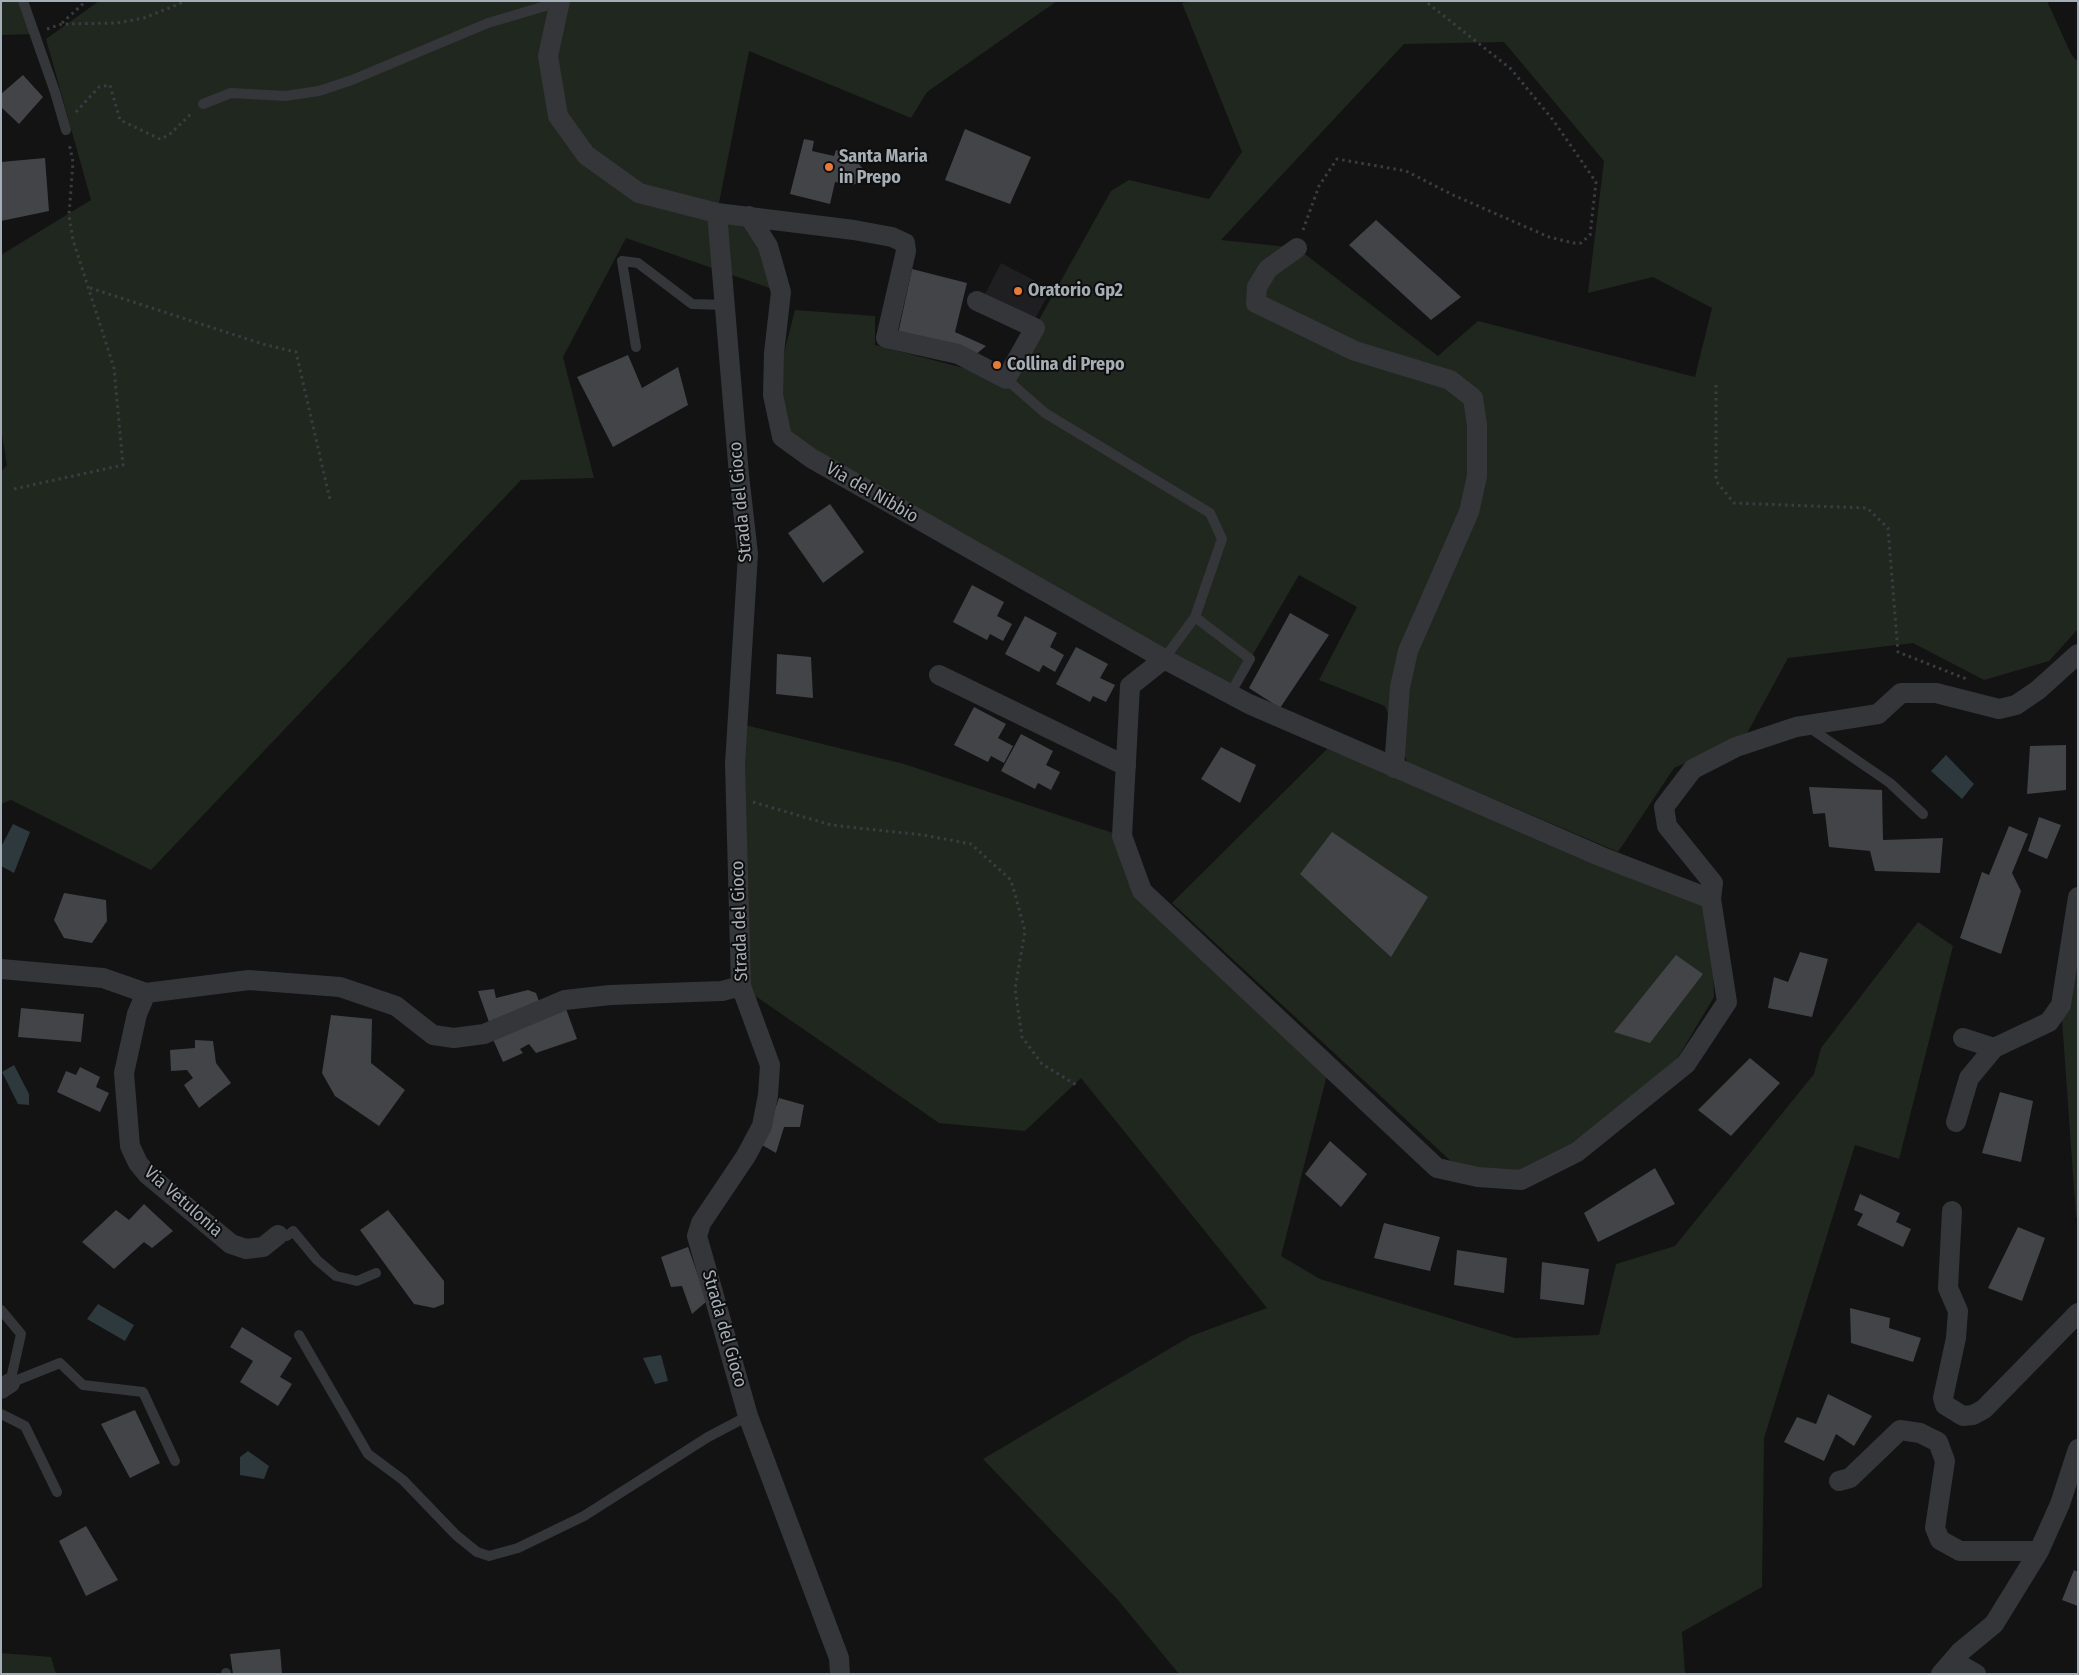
<!DOCTYPE html>
<style>
body{margin:0}
#map{position:relative;width:2079px;height:1675px;overflow:hidden;background:#131314;font-family:"Fira Sans Condensed",sans-serif}
canvas{display:block}
.frame{position:absolute;inset:0;border:2px solid #a5aeb4;pointer-events:none}
</style>
<div id="map">
<canvas width="2079" height="1675"></canvas>
<div class="frame"></div>
</div>
<script>
const context = document.querySelector('canvas').getContext('2d');
context.lineJoin = 'round';
function fillPath(path, color) {
  context.fillStyle = color;
  context.fill(path, 'evenodd');
}
function toPath(rows) {
  const path = new Path2D();
  for (const r of rows) {
    path.moveTo(r[0], r[1]);
    for (let i = 2; i < r.length; i += 2) path.lineTo(r[i], r[i + 1]);
  }
  return path;
}
function stroke(path, color, width, dash) {
  context.strokeStyle = color;
  context.lineWidth = width;
  context.lineCap = dash ? 'butt' : 'round';
  context.setLineDash(dash || []);
  context.stroke(path);
}
function label(font, color, halo, rows, align = 'center') {
  context.font = font + ' "Fira Sans Condensed",sans-serif';
  context.lineWidth = 4;
  context.setLineDash([]);
  context.textBaseline = 'middle';
  context.strokeStyle = halo;
  context.fillStyle = color;
  for (const [text, x, y, turn = 0] of rows) {
    context.save();
    context.translate(x, y);
    context.rotate((+turn || 0) * Math.PI / 180);
    context.textAlign = isNaN(turn) ? turn : align;
    if (halo) context.strokeText(text, 0, 0);
    context.fillText(text, 0, 0);
    context.restore();
  }
}
const built = toPath([
 [1001,263,1051,289,1034,321,985,294]
]);
const green = toPath([
 [1,1,23,1,35,34,1,35],
 [99,1,1057,1,927,92,911,118,749,51,717,213,749,216,781,292,626,238,563,357,594,478,521,480,151,870,11,800,1,804,1,472,7,465,1,429,1,255,91,200,46,39],
 [1192,1,2047,1,2071,54,2078,62,2078,629,2049,661,1984,680,1913,643,1788,658,1745,737,1674,768,1618,852,1407,762,1385,706,1319,680,1357,607,1299,575,1230,694,782,437,773,395,795,310,875,316,875,345,1006,379,1111,191,1129,180,1209,199,1242,152,1182,3],
 [1504,42,1604,161,1588,293,1653,277,1712,308,1695,377,1478,321,1438,356,1297,248,1221,240,1404,44],
 [737,723,904,764,1122,836,1142,891,1329,1067,1281,1256,1320,1279,1515,1338,1599,1335,1616,1264,1675,1246,1814,1074,1821,1048,1918,922,1953,946,1899,1159,1855,1145,1764,1438,1762,1587,1682,1632,1685,1674,1179,1674,1118,1600,983,1459,1191,1336,1267,1308,1081,1078,1025,1131,939,1123,741,986],
 [1327,749,1711,902,1714,997,1671,1069,1529,1176,1454,1164,1172,903],
 [2078,897,2078,1217,2076,1217,2061,1005],
 [1,1653,51,1657,56,1674,1,1674]
]);
const water = toPath([
 [1946,755,1974,784,1962,799,1931,771],
 [13,824,30,832,14,873,1,866,1,847],
 [14,1065,29,1094,29,1105,18,1104,2,1072],
 [98,1304,134,1325,125,1341,87,1319],
 [661,1355,668,1381,655,1384,643,1358],
 [248,1451,269,1466,264,1479,240,1475,240,1457]
]);
const building = toPath([
 [23,75,43,97,19,124,1,107,1,94],
 [965,129,1031,157,1010,204,945,180],
 [804,139,814,141,812,151,834,156,836,150,853,154,851,160,858,163,865,171,863,180,853,185,835,182,830,204,790,194],
 [45,158,49,211,1,221,1,162],
 [1376,220,1461,297,1431,320,1349,245],
 [912,269,967,283,955,332,986,346,974,356,898,334],
 [628,355,642,388,678,367,688,405,613,447,577,377],
 [830,504,864,552,823,583,788,533],
 [972,585,1004,602,997,616,1012,624,1003,641,990,634,987,640,953,622],
 [1290,613,1329,635,1280,708,1249,688],
 [1025,616,1057,633,1050,647,1064,655,1055,672,1043,665,1039,672,1005,654],
 [1076,647,1108,664,1100,678,1115,685,1106,702,1093,696,1090,702,1056,684],
 [777,654,811,657,813,698,776,694],
 [974,707,1006,724,998,738,1013,746,1004,763,991,756,988,762,954,745],
 [1021,734,1053,751,1046,765,1060,772,1051,790,1038,783,1035,789,1001,771],
 [2066,745,2066,790,2027,794,2030,746],
 [1221,747,1256,765,1240,803,1201,779],
 [1809,787,1882,790,1883,840,1943,838,1940,873,1875,871,1870,851,1829,847,1825,813,1813,814],
 [2039,817,2061,825,2047,859,2028,851],
 [2009,826,2028,834,2012,873,2021,891,2001,954,1960,938,1982,872,1989,875],
 [1332,832,1428,897,1391,957,1300,874],
 [64,893,106,900,107,921,92,943,64,938,54,920],
 [1800,952,1828,959,1812,1017,1768,1008,1774,977,1788,982],
 [1676,955,1703,974,1650,1043,1614,1032],
 [494,989,496,998,528,990,536,993,541,1007,490,1025,478,991],
 [565,1006,577,1039,536,1053,529,1044,520,1049,523,1053,503,1062,492,1037],
 [21,1008,84,1014,81,1042,18,1037],
 [331,1015,372,1019,371,1063,405,1090,379,1126,335,1096,322,1073],
 [195,1040,213,1041,216,1063,231,1083,199,1108,184,1085,193,1078,187,1070,171,1071,170,1050,195,1048],
 [1750,1058,1780,1083,1731,1136,1698,1110],
 [80,1067,100,1077,96,1087,109,1093,100,1112,57,1092,66,1071,76,1075],
 [2000,1092,2033,1101,2021,1162,1982,1153],
 [779,1098,804,1105,800,1127,784,1127,776,1153,762,1145],
 [1330,1141,1367,1174,1341,1207,1305,1174],
 [1655,1168,1675,1204,1598,1242,1584,1213],
 [1860,1194,1900,1213,1896,1222,1911,1229,1903,1247,1857,1225,1863,1214,1854,1210],
 [144,1204,173,1231,152,1248,144,1242,114,1269,82,1242,116,1210,129,1220],
 [388,1210,444,1281,444,1304,434,1308,414,1304,360,1230],
 [1384,1223,1440,1237,1430,1271,1374,1258],
 [2018,1227,2045,1238,2022,1301,1988,1288],
 [688,1247,707,1301,692,1314,682,1286,671,1287,661,1257],
 [1457,1250,1507,1258,1504,1293,1454,1285],
 [1542,1262,1589,1269,1584,1305,1540,1299],
 [1850,1308,1890,1318,1889,1328,1921,1338,1913,1362,1851,1343],
 [242,1327,292,1358,280,1377,292,1384,278,1406,240,1382,253,1361,230,1347],
 [1828,1394,1872,1416,1854,1446,1836,1434,1824,1461,1784,1442,1797,1417,1816,1424],
 [135,1410,160,1463,130,1478,101,1424],
 [86,1526,118,1580,86,1596,59,1541],
 [2074,1570,2078,1572,2078,1606,2062,1600],
 [280,1649,282,1674,233,1674,230,1654]
]);
const path = toPath([
 [62,23,86,1],
 [47,29,62,24,117,23,144,18,186,1],
 [76,112,99,87,110,85,120,120,160,139,169,135,193,112],
 [1303,230,1319,186,1337,159,1406,171,1453,195,1549,237,1573,243,1581,243,1590,235,1596,182,1553,120,1511,69,1425,1],
 [90,288,266,345,296,352,330,500],
 [1716,385,1716,481,1734,503,1867,508,1888,528,1898,652,1969,680],
 [14,489,123,465,114,368,73,240,69,215,73,162,69,143],
 [753,802,831,825,923,835,971,844,1011,880,1025,931,1015,989,1022,1037,1042,1064,1078,1086]
]);
const lane = toPath([
 [23,1,55,92,66,130],
 [203,104,231,93,285,96,319,91,352,80,488,23,559,2],
 [636,347,622,261,638,263,692,304,725,305],
 [1006,379,1045,413,1210,513,1222,539,1195,617,1164,659],
 [1195,617,1250,659,1230,694],
 [1807,726,1890,783,1923,814],
 [278,1235,287,1236,293,1231,317,1260,336,1276,357,1281,376,1273],
 [1,1310,21,1334,10,1383],
 [299,1335,368,1454,403,1480,456,1535,477,1552,489,1556,518,1548,584,1516,708,1437,748,1416],
 [10,1383,60,1363,83,1385,143,1392,175,1461],
 [1,1414,25,1426,57,1492],
 [226,1673,226,1674]
]);
const street = toPath([
 [560,1,548,56,558,116,586,155,639,193,717,213,854,230,892,237,905,243,906,251,886,338,958,354,1006,379,1035,328,977,301],
 [717,213,739,475,748,554,735,764,741,986,770,1065,768,1095,762,1126,746,1156,701,1223,697,1236,748,1416,839,1658,840,1674],
 [749,216,768,246,781,292,774,353,773,395,782,437,811,458,1164,659,1249,704,1602,857,1711,899,1727,1002,1686,1064,1577,1152,1521,1180,1478,1177,1437,1168,1142,891,1122,836,1130,686,1164,659],
 [1297,248,1268,269,1257,287,1256,303,1355,351,1450,380,1473,398,1477,425,1477,476,1469,512,1408,651,1400,687,1394,768],
 [939,675,1126,766],
 [1711,899,1713,883,1667,826,1664,807,1693,769,1736,747,1796,727,1878,714,1901,693,1936,693,1999,709,2016,705,2038,690,2078,654],
 [1,969,103,978,146,993,249,980,340,987,396,1006,433,1035,454,1038,484,1034,565,1000,610,995,722,991,741,986],
 [146,993,137,1014,124,1073,130,1146,138,1163,147,1174,231,1244,246,1249,263,1247,278,1235],
 [1963,1038,1994,1048],
 [1956,1122,1969,1078,1994,1048,2049,1022,2061,1005,2078,897],
 [1952,1211,1948,1288,1958,1311,1956,1338,1943,1398,1945,1405,1963,1416,1973,1415,1984,1409,2078,1313],
 [1,1389,10,1383],
 [1839,1481,1850,1478,1900,1430,1920,1433,1938,1442,1945,1461,1935,1528,1940,1540,1960,1551,2039,1551],
 [1953,1661,1976,1674],
 [1941,1674,1960,1652,1994,1624,2039,1551,2060,1504,2078,1449]
]);
const markers = [
 [829,167,5,"#e67a39"],
 [1018,291,5,"#e67a39"],
 [997,365,5,"#e67a39"]
];
const poiNames = [
 ["Santa Maria",839,157],
 ["in Prepo",839,178],
 ["Oratorio Gp2",1028,291],
 ["Collina di Prepo",1007,365]
];
const streetNames = [
 ["Via del Nibbio",872,493,30],
 ["Strada del Gioco",741,502,-95],
 ["Strada del Gioco",740,921,-92],
 ["Via Vetulonia",183,1202,41],
 ["Strada del Gioco",724,1329,74]
];
fillPath(built, '#1f1f21');
fillPath(green, '#20271f');
fillPath(water, '#2d393c');
fillPath(building, '#424447');
stroke(path, '#3a3d40', 3, [2.5, 4]);
stroke(lane, '#343639', 10);
stroke(street, '#343639', 20);
for (const [x, y, r, color] of markers) {
  const dot = new Path2D();
  dot.arc(x, y, r, 0, 2 * Math.PI);
  context.fillStyle = color;
  context.fill(dot);
  stroke(dot, '#0e0e0f', 2);
}
label('bold 18px', '#a5aeb4', '#0e0e0f', poiNames, 'left');
label('18px', '#a5aeb4', '#0e0e0f', streetNames);
</script>
